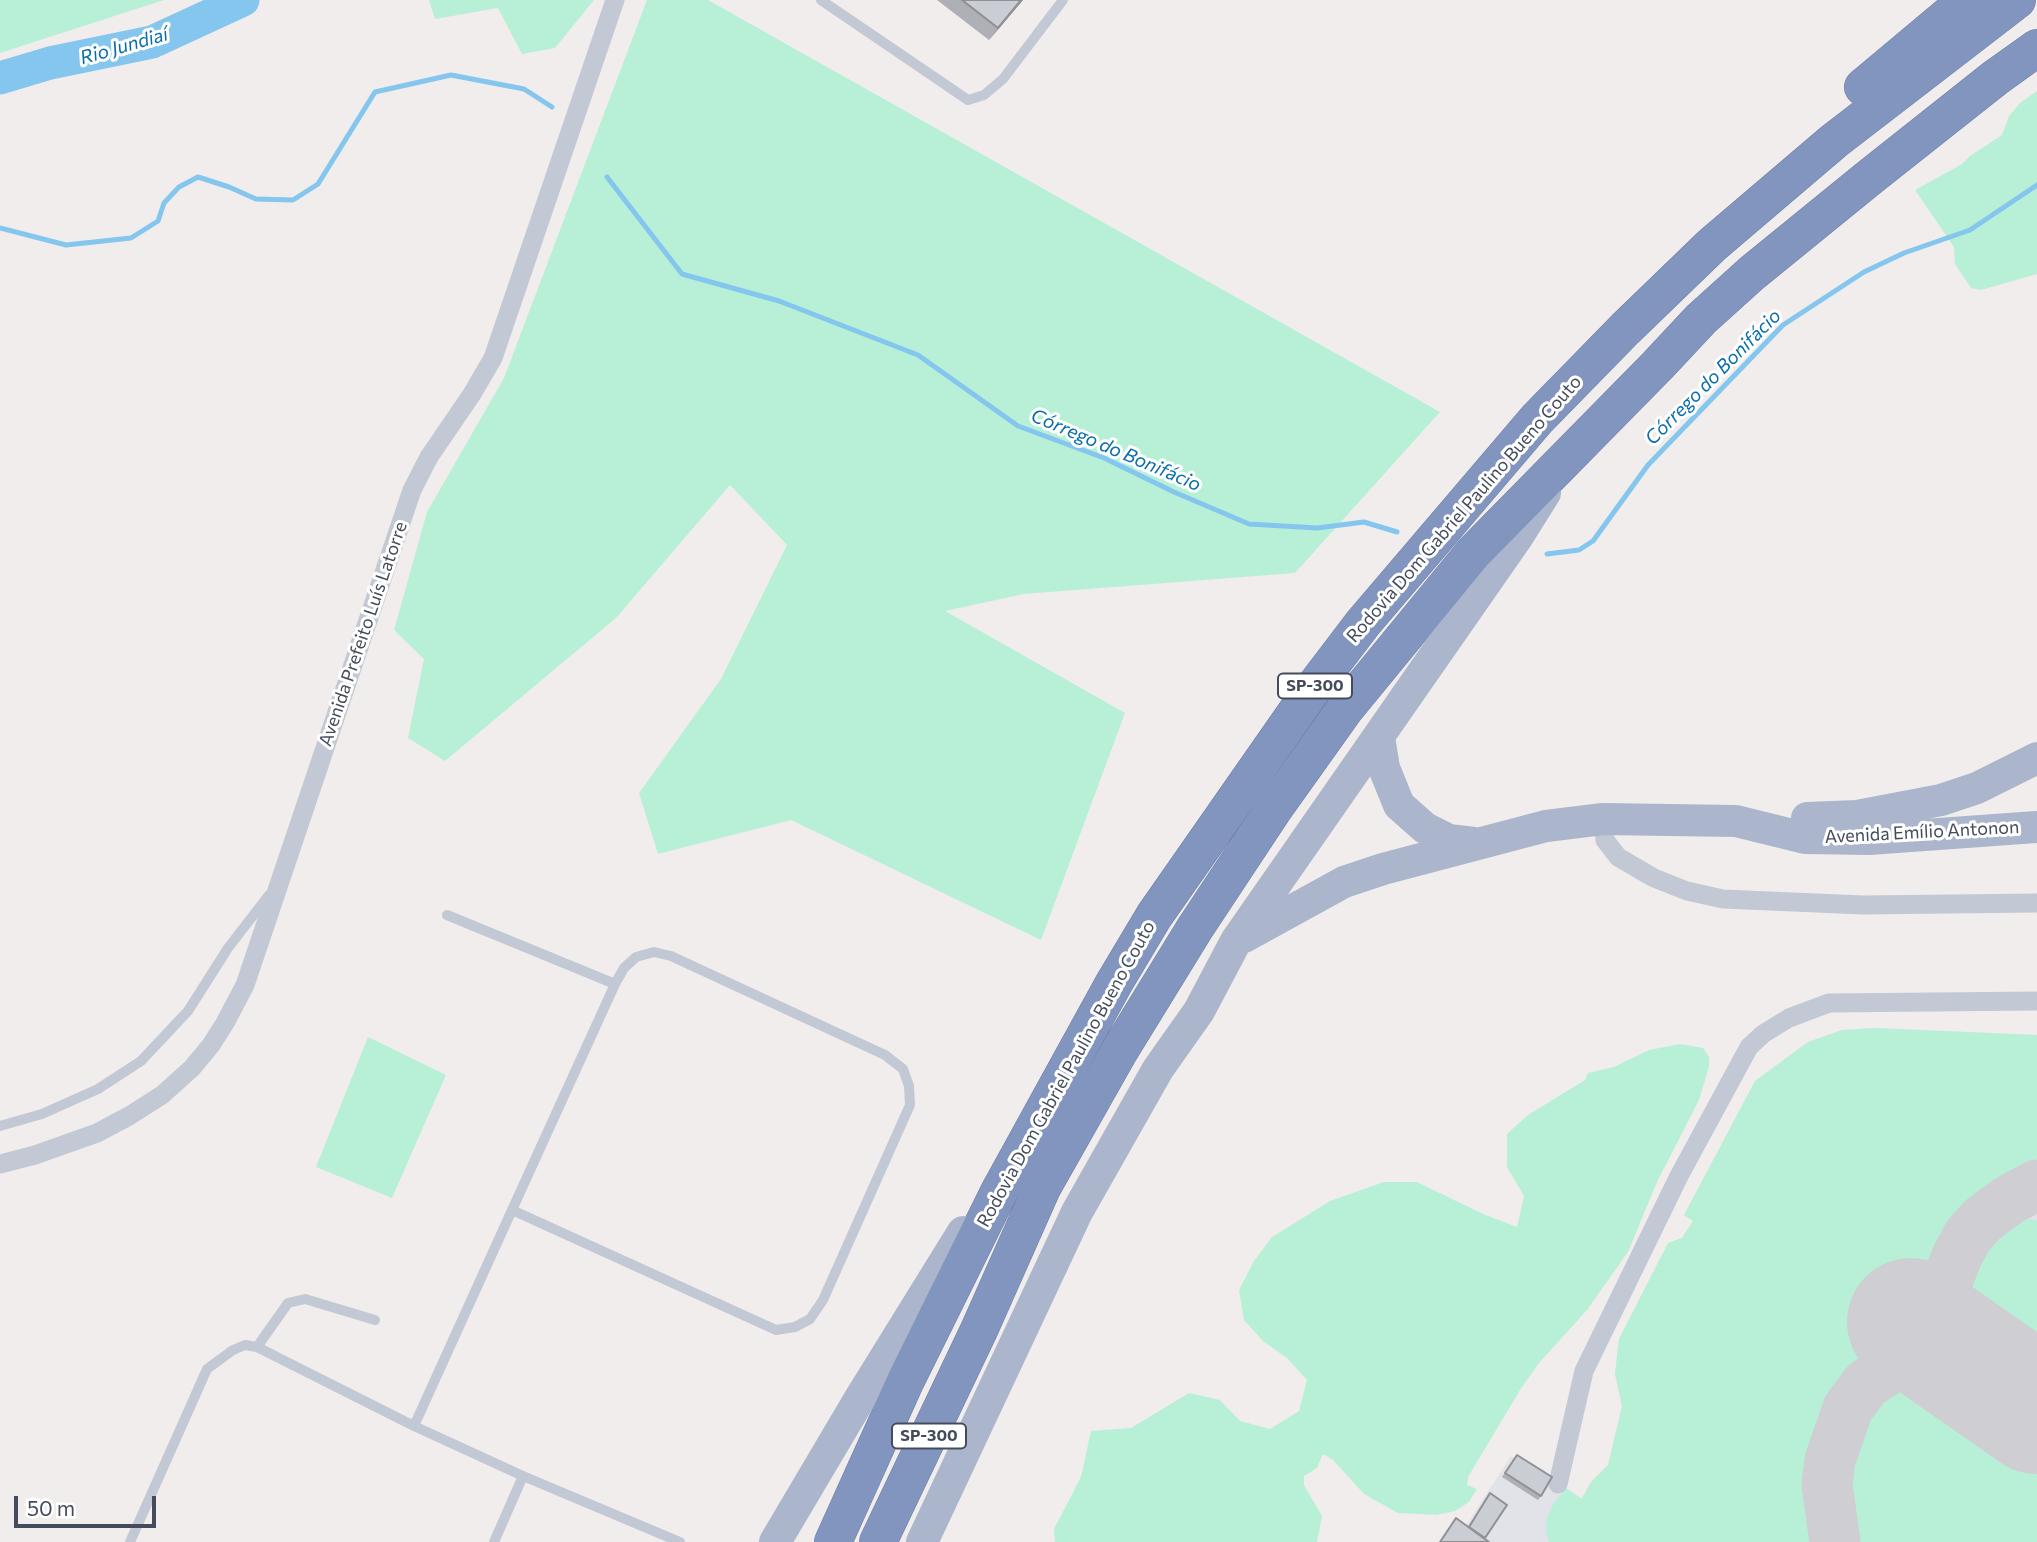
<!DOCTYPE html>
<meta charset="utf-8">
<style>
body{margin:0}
#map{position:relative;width:2037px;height:1542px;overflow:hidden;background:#f0edec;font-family:Commissioner,sans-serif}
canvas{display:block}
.scale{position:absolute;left:14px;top:1496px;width:142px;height:32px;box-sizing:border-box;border:4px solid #444c5b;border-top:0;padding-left:9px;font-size:21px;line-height:24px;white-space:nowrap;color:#444c5b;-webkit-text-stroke:5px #fff;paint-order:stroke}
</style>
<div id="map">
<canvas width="2037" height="1542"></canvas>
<div class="scale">50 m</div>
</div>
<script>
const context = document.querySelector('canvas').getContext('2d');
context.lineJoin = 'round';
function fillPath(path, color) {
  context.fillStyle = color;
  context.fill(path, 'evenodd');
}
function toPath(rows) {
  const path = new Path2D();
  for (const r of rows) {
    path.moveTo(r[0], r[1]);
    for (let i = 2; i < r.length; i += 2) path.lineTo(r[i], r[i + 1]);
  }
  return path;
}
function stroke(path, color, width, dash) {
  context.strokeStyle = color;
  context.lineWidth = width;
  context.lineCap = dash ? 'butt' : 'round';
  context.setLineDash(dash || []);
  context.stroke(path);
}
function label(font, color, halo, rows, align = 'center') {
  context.font = font + ' Commissioner,sans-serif';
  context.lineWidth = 6;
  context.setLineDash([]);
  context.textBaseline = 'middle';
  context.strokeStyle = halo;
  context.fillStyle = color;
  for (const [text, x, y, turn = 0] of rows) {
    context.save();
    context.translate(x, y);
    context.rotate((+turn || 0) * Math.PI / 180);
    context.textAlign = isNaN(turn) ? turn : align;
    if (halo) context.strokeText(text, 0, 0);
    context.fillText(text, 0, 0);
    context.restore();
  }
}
const airport = toPath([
 [1874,1028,2037,1035,2037,1542,1440,1542,1445,1535,1456,1541,1511,1456,1581,1499,1591,1482,1608,1465,1622,1406,1615,1374,1619,1339,1668,1243,1682,1238,1693,1221,1684,1215,1755,1081,1808,1042,1842,1030]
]);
const green = toPath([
 [0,0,164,0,0,53],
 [429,0,594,0,555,48,522,54,498,8,435,19],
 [647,0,708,0,1440,412,1295,573,1024,594,945,611,1125,713,1041,940,791,820,658,854,639,793,721,679,787,545,730,485,616,618,445,761,408,738,424,659,394,630,427,512,504,378],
 [2037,91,2037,274,1981,290,1971,288,1955,264,1954,247,1915,190,1962,164,1970,156,2002,135,2009,116,2020,103],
 [1874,1028,2037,1035,2037,1168,1999,1189,1981,1202,1962,1221,1871,1344,1837,1398,1825,1425,1816,1458,1815,1515,1821,1542,1549,1542,1546,1531,1547,1517,1554,1503,1566,1488,1582,1499,1591,1482,1608,1465,1622,1406,1615,1374,1619,1339,1668,1243,1682,1238,1693,1221,1684,1215,1755,1081,1808,1042,1842,1030],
 [368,1037,446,1075,392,1198,316,1167],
 [1680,1044,1703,1048,1709,1057,1709,1067,1699,1100,1657,1182,1628,1252,1587,1310,1539,1363,1520,1390,1468,1477,1467,1485,1477,1489,1469,1502,1455,1511,1436,1515,1398,1513,1364,1494,1333,1460,1323,1454,1317,1468,1304,1476,1304,1485,1322,1516,1317,1542,1055,1542,1054,1529,1081,1477,1091,1431,1131,1428,1189,1393,1220,1400,1240,1421,1270,1429,1299,1411,1307,1380,1288,1359,1263,1341,1244,1320,1239,1290,1254,1261,1272,1237,1330,1201,1384,1182,1417,1182,1483,1214,1517,1227,1524,1196,1507,1167,1507,1134,1528,1115,1585,1080,1588,1073,1614,1067,1649,1050],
 [2017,1217,2037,1220,2037,1357,1985,1321,1973,1300,1971,1285,1972,1268,1978,1251,1991,1235],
 [1921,1384,2037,1464,2037,1542,1851,1542,1844,1500,1845,1475,1859,1422,1872,1401,1882,1392,1892,1387]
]);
const stream = toPath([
 [607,177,682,274,779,301,918,355,1018,426,1104,458,1174,492,1249,524,1317,528,1364,522,1397,532],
 [0,228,66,245,131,238,158,221,164,203,179,187,198,177,229,187,256,199,293,200,318,184,375,92,451,75,524,89,552,107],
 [1547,554,1579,550,1593,541,1648,465,1783,325,1864,272,1904,253,1970,230,2037,185]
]);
const river = toPath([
 [0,78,50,63,152,42,243,0]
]);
const taxiway = toPath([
 [1835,1542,1827,1485,1830,1460,1848,1408,1866,1384,1887,1370,1908,1360,1951,1351,1945,1334,1942,1318,1943,1292,1957,1256,1968,1236,1982,1220,2009,1200,2037,1185]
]);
const runway = toPath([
 [1911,1322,2037,1410]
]);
const lane = toPath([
 [821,0,968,100,984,95,1003,79,1063,0],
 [447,915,615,984],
 [0,1126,42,1114,98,1089,141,1061,188,1011,228,948,269,895],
 [257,1347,288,1303,305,1299,375,1320],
 [414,1426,512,1210,615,984,624,968,636,957,654,952,671,956,885,1055,903,1069,909,1086,910,1105,823,1300,810,1319,795,1327,776,1330,512,1210],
 [130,1542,207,1369,233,1350,245,1345,257,1347,414,1426,523,1476,680,1542],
 [494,1542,523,1476]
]);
const street = toPath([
 [1603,819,1605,840,1618,857,1654,878,1687,891,1723,899,1863,905,2037,903],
 [0,1164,35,1155,97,1133,129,1116,162,1095,192,1068,211,1045,225,1023,245,985,412,490,429,457,472,394,493,358,615,0],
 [1558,1484,1584,1371,1679,1176,1749,1047,1763,1034,1789,1018,1829,1003,2037,1001]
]);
const primary = toPath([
 [1379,737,1384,768,1399,805,1425,828,1449,840,1474,843],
 [1807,818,1857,816,1941,800,1977,788,2037,758],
 [1244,937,1344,882,1383,869,1546,826,1603,819,1736,821,1805,838,1869,839,2037,827],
 [775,1542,859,1400,963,1232],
 [922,1542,1077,1212,1158,1069,1199,1011,1236,941,1518,536,1545,493]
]);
const highway = toPath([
 [1863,87,1967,0],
 [833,1542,906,1380,999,1192,1114,983,1154,916,1309,694,1363,623,1537,419,1625,329,1712,245,1834,141,2017,0],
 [878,1542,979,1330,1042,1188,1120,1050,1195,928,1273,810,1345,709,1473,553,1658,365,1701,319,1752,273,1870,177,1995,78,2037,48]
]);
const wall = toPath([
 [937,0,1023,0,989,40],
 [1517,1455,1541,1496,1538,1500,1502,1477]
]);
const shadedWall = toPath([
 [1021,0,1023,0,989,40,998,28]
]);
const building = toPath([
 [962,0,1021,0,998,28,962,0],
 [1517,1455,1552,1477,1541,1496,1505,1473,1517,1455],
 [1490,1493,1507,1505,1485,1538,1469,1527,1490,1493],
 [1456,1518,1489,1542,1440,1542,1456,1518]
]);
const shields = [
 [1315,686,74],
 [929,1436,74]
];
const shieldNames = [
 ["SP-300",1315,686],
 ["SP-300",929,1436]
];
const streetNames = [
 ["Rodovia Dom Gabriel Paulino Bueno Couto",1464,509,-49],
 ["Avenida Prefeito Luís Latorre",363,634,-71],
 ["Avenida Emílio Antonon",1922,832,-3],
 ["Rodovia Dom Gabriel Paulino Bueno Couto",1066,1074,-61]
];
const waterNames = [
 ["Rio Jundiaí",124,46,-16],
 ["Córrego do Bonifácio",1713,377,-45],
 ["Córrego do Bonifácio",1116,450,23]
];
fillPath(airport, '#e1e3e8');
fillPath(green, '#b8f0d7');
stroke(stream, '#84c6ee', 5);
stroke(river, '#84c6ee', 33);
stroke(taxiway, '#cfced2', 51);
stroke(runway, '#cfced2', 128);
stroke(highway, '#6d80aa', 38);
stroke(lane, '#c2c9d5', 10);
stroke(street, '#c2c9d5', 19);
stroke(primary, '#abb6cd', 32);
stroke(highway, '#8295be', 37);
fillPath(wall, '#afb0b7');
fillPath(shadedWall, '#8e9095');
fillPath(building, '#cbcdd5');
stroke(building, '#8e9095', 2);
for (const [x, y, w] of shields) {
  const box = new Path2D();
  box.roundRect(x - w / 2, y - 12.5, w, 25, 5);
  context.fillStyle = '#fff';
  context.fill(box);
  stroke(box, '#444c5b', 2);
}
label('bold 16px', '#444c5b', null, shieldNames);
label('18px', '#444c5b', '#fff', streetNames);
label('italic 19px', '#076dab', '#fff', waterNames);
</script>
